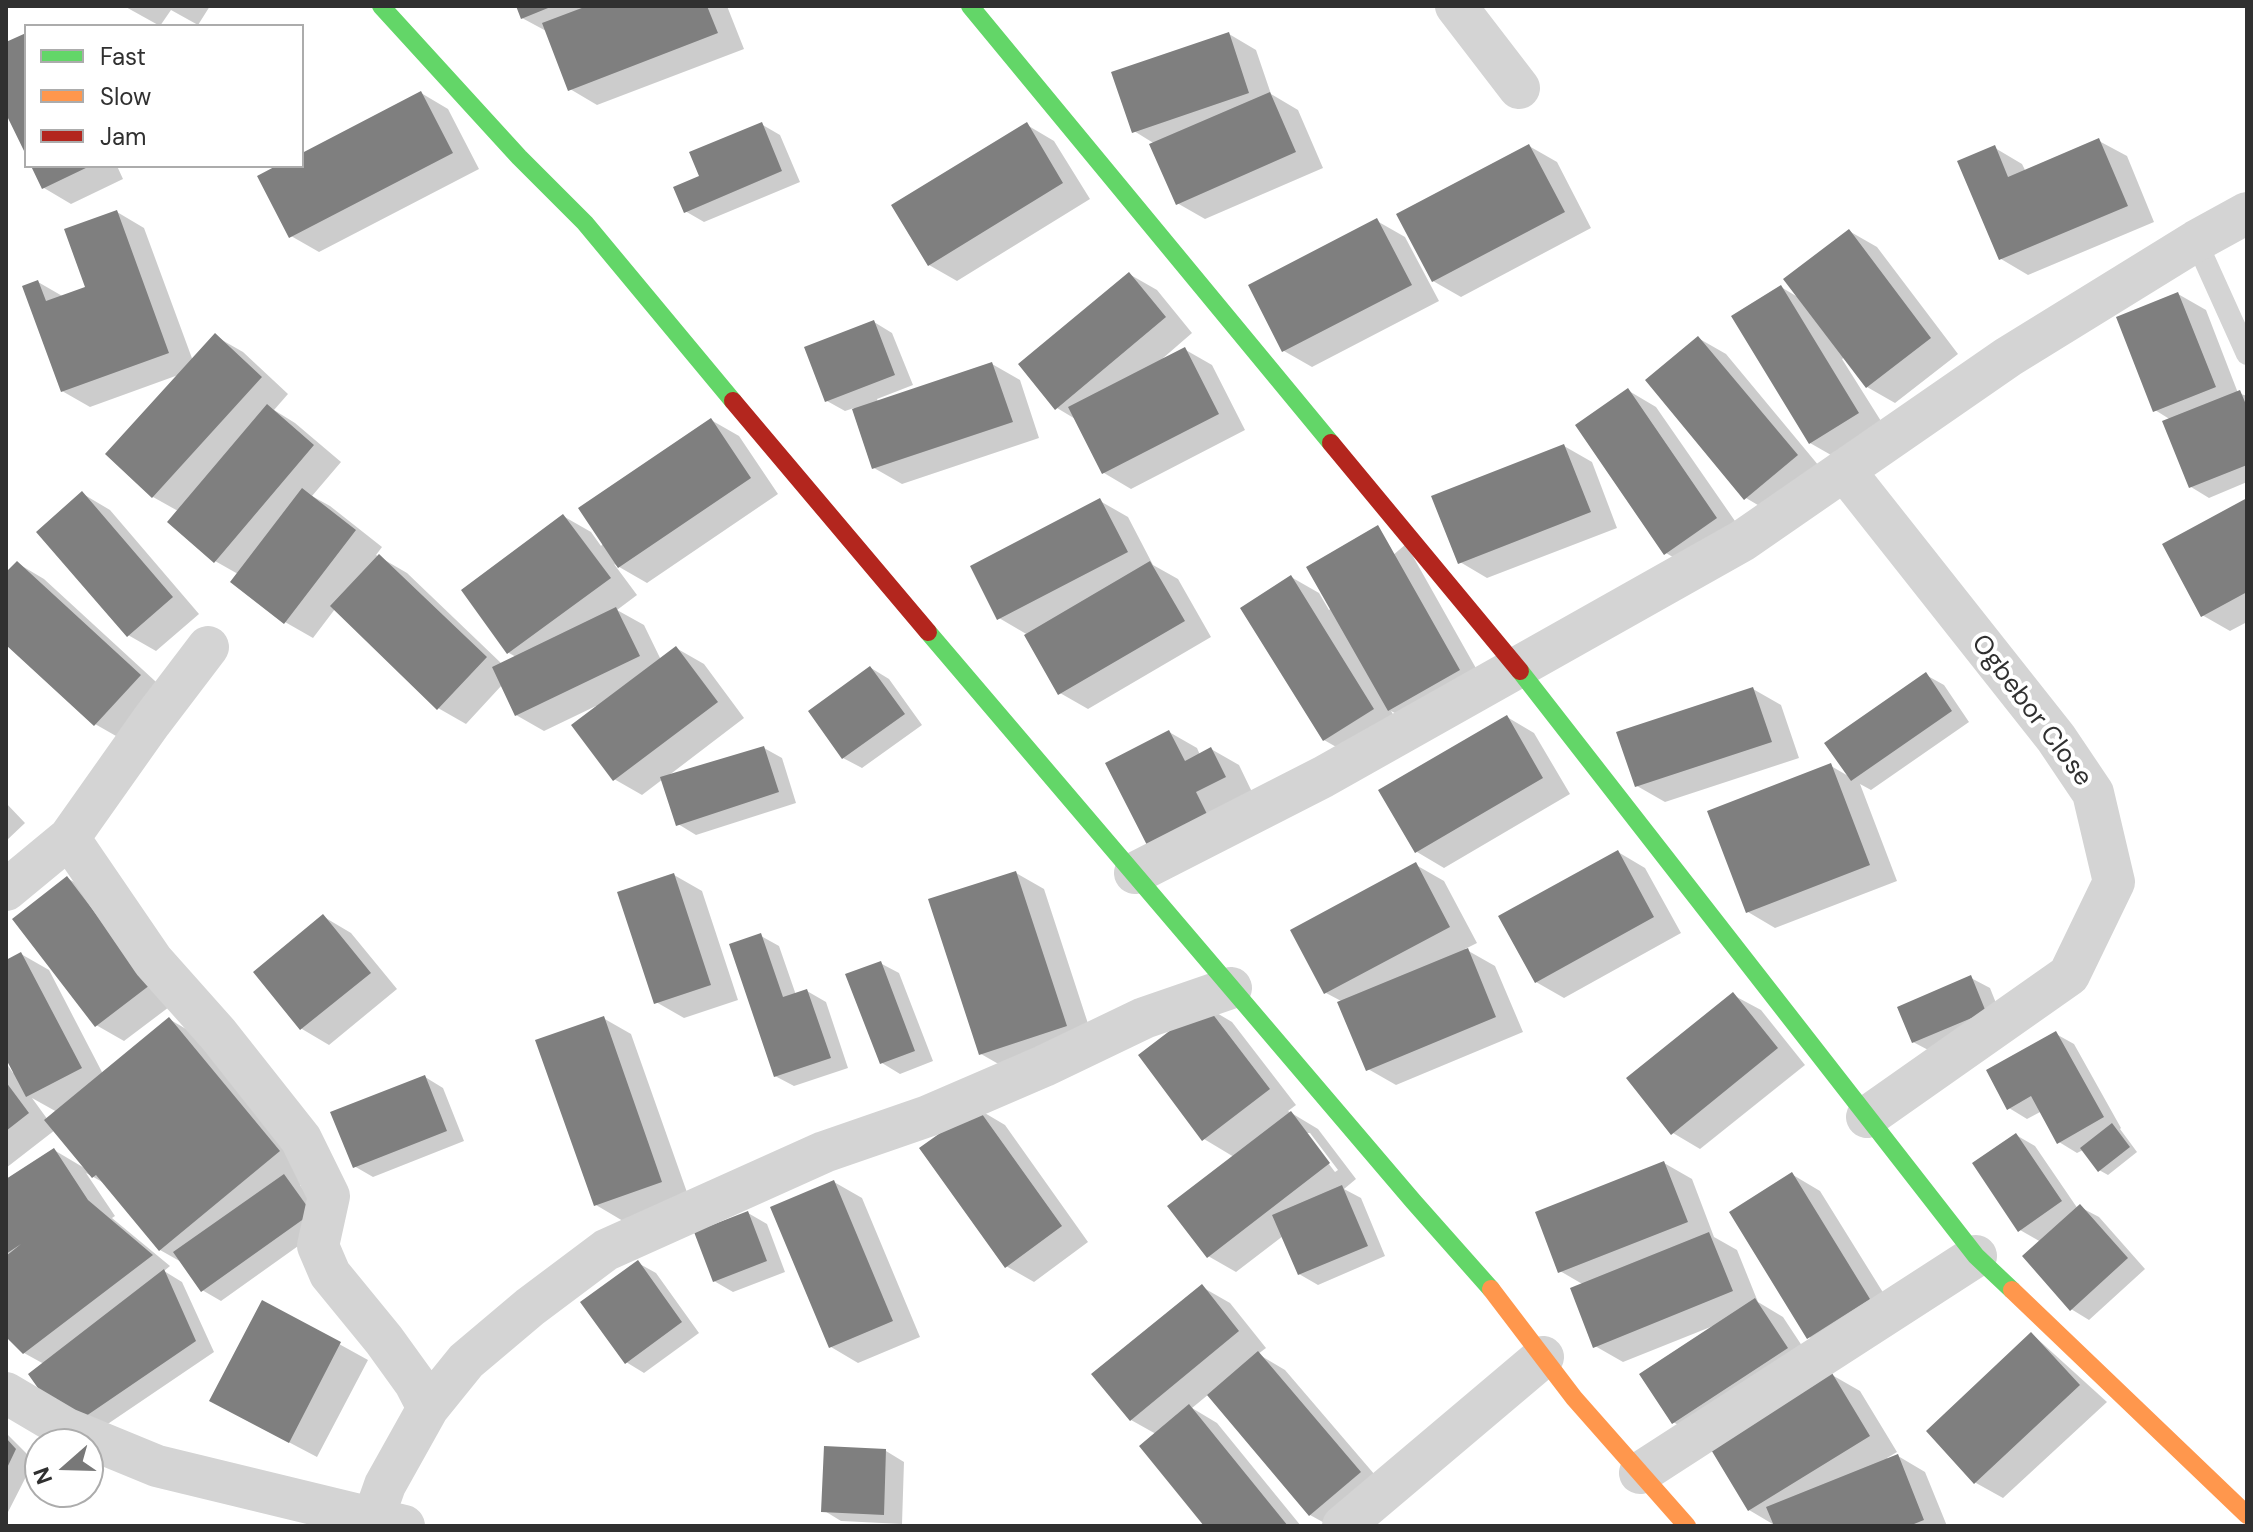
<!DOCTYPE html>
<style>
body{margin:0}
#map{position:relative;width:2253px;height:1532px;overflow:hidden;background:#fff;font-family:"DM Sans",sans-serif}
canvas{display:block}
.frame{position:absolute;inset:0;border:8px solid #303030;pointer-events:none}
.legend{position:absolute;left:24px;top:24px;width:280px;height:144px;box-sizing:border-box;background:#fff;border:2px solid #acacac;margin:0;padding:10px 14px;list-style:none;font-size:24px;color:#303030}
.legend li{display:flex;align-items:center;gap:16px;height:40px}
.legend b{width:40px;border:2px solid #acacac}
.north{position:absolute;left:24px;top:1428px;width:80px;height:80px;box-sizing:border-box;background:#fff;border:2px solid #acacac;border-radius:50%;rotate:250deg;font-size:22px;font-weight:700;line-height:32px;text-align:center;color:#303030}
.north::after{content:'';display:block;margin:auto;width:28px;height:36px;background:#787878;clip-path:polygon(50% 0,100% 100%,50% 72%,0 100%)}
</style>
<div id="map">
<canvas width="2253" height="1532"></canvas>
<div class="frame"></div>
<ul class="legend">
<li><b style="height:10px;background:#63d668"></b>Fast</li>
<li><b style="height:10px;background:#ff974d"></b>Slow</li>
<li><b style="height:10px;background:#b3261e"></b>Jam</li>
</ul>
<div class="north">N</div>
</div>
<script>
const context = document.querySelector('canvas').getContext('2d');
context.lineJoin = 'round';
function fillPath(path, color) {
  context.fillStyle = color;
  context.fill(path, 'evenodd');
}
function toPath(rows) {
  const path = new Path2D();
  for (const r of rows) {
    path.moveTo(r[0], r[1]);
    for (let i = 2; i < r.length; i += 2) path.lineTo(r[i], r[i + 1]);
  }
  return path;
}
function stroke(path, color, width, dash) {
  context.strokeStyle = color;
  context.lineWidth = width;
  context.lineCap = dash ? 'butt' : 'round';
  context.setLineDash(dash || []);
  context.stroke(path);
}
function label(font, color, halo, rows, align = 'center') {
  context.font = font + ' "DM Sans",sans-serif';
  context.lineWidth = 8;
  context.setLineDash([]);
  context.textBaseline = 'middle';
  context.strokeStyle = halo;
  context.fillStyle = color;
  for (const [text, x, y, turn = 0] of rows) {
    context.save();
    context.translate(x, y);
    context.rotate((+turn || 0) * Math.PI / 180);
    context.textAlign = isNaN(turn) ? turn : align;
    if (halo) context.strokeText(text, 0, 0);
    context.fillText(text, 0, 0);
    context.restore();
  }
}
const shadow = toPath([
 [124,6,210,6,198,25,171,10,160,26],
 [518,6,727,6,744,49,597,105,570,89,548,32,522,18],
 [1229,34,1256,50,1271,94,1298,110,1323,168,1205,219,1177,203,1155,144,1134,131],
 [421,93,448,109,479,169,319,252,291,236,281,166,302,166,302,155],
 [761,124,780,135,800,182,704,222,685,211,702,177],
 [1027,125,1054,141,1090,199,957,281,929,265],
 [2099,141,2127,156,2154,222,2028,275,2001,259,1995,148,2022,164,2026,172],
 [1529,146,1557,162,1591,228,1461,297,1433,281],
 [33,166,117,166,123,179,71,204,44,188],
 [117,212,144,228,193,361,215,336,243,352,288,394,274,410,295,423,341,462,312,496,330,506,382,547,376,555,407,573,502,664,516,657,509,653,463,590,563,516,591,532,601,546,711,420,739,436,778,494,647,583,614,564,637,595,617,610,644,625,661,660,676,648,704,664,744,718,668,776,764,748,782,758,796,803,696,835,678,824,663,779,642,795,614,779,596,706,544,731,516,715,502,685,466,724,438,708,335,609,313,638,285,622,238,574,215,561,178,511,153,497,107,454,181,374,90,407,62,391,38,282,64,297,87,289],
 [1377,221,1405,237,1439,301,1312,367,1284,351,1250,286],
 [1849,231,1877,247,1958,354,1895,403,1867,387,1845,357,1842,359,1886,429,1838,459,1810,443,1781,287,1801,299],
 [1129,274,1157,290,1192,333,1162,359,1184,349,1212,365,1245,430,1131,489,1104,473,1077,420,1057,408],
 [2178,294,2206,310,2238,393,2247,396,2247,482,2209,498,2191,487,2171,420,2155,410],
 [874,322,892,333,913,385,877,399,878,402,992,364,1020,380,1039,438,902,484,874,468,854,408,845,411,827,401],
 [1698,338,1726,354,1824,472,1773,514,1746,498],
 [1629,391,1656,407,1744,534,1693,569,1666,553],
 [1564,446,1592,462,1617,528,1487,578,1460,562],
 [83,494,110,510,199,614,156,651,128,635],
 [2247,500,2247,622,2230,631,2202,615],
 [1100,501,1128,517,1153,565,1178,579,1211,637,1088,709,1060,693,1028,635,999,618],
 [1406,544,1486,686,1417,725,1391,711,1400,725,1352,756,1324,740,1291,577,1319,593,1329,610],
 [17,563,44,579,167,692,123,740,95,724,6,642,6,575],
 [871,668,889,679,922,725,862,768,843,758],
 [1926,675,1944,685,1969,722,1871,790,1860,784,1897,881,1775,928,1748,912,1831,766,1850,777],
 [1753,689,1781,705,1799,758,1665,802,1637,786],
 [1507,717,1534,733,1570,794,1444,868,1417,852],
 [1169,732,1197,748,1200,755,1211,749,1239,765,1252,792,1178,863],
 [6,803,25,823,6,841],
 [1618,852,1645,868,1681,933,1564,998,1536,982],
 [1416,865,1444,881,1477,943,1465,949,1495,966,1523,1032,1396,1085,1368,1069,1343,1002,1326,993],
 [1016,873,1044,889,1094,1042,1009,1070,981,1054],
 [674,875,702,891,738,1000,684,1018,656,1002],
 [67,878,95,894,177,1001,124,1041,96,1025],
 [324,917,351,933,397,989,329,1045,302,1029,256,972],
 [761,936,779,946,796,995,807,991,826,1002,848,1068,794,1086,775,1076],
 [21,954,49,970,103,1074,169,1019,205,1040,315,1173,300,1185,329,1224,221,1301,202,1290,183,1263,160,1250,106,1184,86,1173,115,1216,112,1218,170,1266,164,1271,182,1282,214,1352,87,1438,44,1364,24,1353,6,1335,6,1182,54,1150,86,1169,55,1130,6,1168,6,1063,13,1073,15,1071,6,1054,6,962],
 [32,1098,57,1112,48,1120],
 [880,963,899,973,933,1061,900,1074,882,1063],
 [1971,978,1990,988,2004,1023,1932,1052,1913,1042],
 [1733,995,1761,1010,1805,1065,1700,1149,1673,1133],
 [1205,1006,1232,1022,1296,1105,1288,1111,1318,1129,1356,1179,1344,1189,1361,1198,1385,1256,1318,1285,1299,1274,1283,1236,1236,1272,1208,1256,1234,1157,1204,1139],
 [1305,1133,1310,1133,1338,1170,1335,1172],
 [603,1018,631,1034,689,1198,623,1221,596,1205],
 [2056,1034,2074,1044,2121,1128,2120,1129,2137,1152,2108,1175,2099,1170,2083,1150,2077,1153,2059,1142,2042,1111,2027,1119,2009,1108],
 [425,1077,443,1088,464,1141,373,1177,354,1166],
 [978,1109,1005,1125,1088,1242,1034,1282,1006,1266],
 [2016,1135,2035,1146,2078,1209,2080,1207,2099,1217,2145,1269,2089,1320,2071,1309,2041,1242,2020,1230],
 [1664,1163,1692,1179,1714,1237,1737,1250,1758,1302,1783,1317,1814,1364,1701,1438,1673,1422,1713,1326,1623,1362,1595,1346,1584,1285,1560,1271],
 [1793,1175,1820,1191,1897,1315,1836,1353,1809,1337],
 [834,1182,862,1198,920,1337,858,1363,831,1347],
 [748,1213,767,1224,785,1272,733,1292,714,1281],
 [638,1263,656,1273,699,1333,644,1373,626,1362],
 [1202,1287,1230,1303,1266,1348,1258,1354,1285,1370,1387,1489,1330,1526,1310,1515,1209,1394,1192,1408,1217,1423,1301,1526,1206,1526,1156,1434,1131,1420],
 [263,1302,368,1360,317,1457,239,1416],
 [2032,1334,2107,1402,2003,1498,1976,1483,1928,1431],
 [1832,1375,1860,1391,1897,1452,1887,1458,1888,1460,1898,1456,1925,1472,1947,1526,1776,1526,1749,1510],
 [6,1433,34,1461,6,1516],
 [886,1451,904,1462,902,1524,841,1521,823,1510]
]);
const building = toPath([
 [516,6,553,6,521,19],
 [587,6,707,6,718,33,568,91,542,23],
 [1229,32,1249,93,1132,133,1111,72],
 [26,33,26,155,6,114,6,42],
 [421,91,453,153,289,238,257,176,276,166,302,166,302,153],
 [1270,92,1296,152,1176,205,1149,144],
 [762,122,782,171,684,213,673,187,699,176,689,152],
 [1027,122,1063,183,928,266,891,205],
 [2099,138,2128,206,1999,260,1957,161,1995,145,2008,177],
 [1529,144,1565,212,1432,282,1396,214],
 [31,166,90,166,42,189],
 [117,210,169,353,61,392,22,286,38,280,46,301,85,287,64,229],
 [1377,218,1412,285,1282,352,1248,285],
 [1849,229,1931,338,1866,388,1783,279],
 [1129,272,1166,317,1055,410,1018,364],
 [1781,285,1859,413,1809,444,1731,316],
 [2178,292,2216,387,2153,412,2116,317],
 [874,320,895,375,825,402,804,347],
 [215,333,262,377,152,498,105,454],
 [1698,336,1798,455,1744,500,1645,380],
 [1185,347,1219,414,1102,474,1068,407],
 [992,362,1013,422,872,469,852,409],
 [1628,388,1717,518,1664,555,1575,425],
 [2240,390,2247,407,2247,465,2189,488,2162,421],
 [267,404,314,445,214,563,167,522],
 [711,418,751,478,618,568,578,508],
 [1564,444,1591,512,1458,564,1431,496],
 [302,488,356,530,284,624,230,582],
 [82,491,173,597,127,637,36,532],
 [1100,498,1128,552,997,620,970,566],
 [2247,498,2247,592,2201,617,2162,544],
 [563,514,611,578,507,654,461,590],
 [1378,525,1460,670,1388,711,1306,567],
 [379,554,487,657,437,710,330,606],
 [17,561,141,675,94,726,6,645,6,572],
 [1150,561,1185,621,1058,695,1024,635],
 [1291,575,1374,709,1323,741,1240,608],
 [616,607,640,656,515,716,492,667],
 [676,646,718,702,613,781,571,725],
 [870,666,905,714,842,759,808,711],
 [1926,672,1952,711,1851,781,1824,743],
 [1753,687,1772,742,1635,787,1616,732],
 [1507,715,1543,778,1415,853,1378,790],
 [1169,730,1185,761,1211,747,1226,777,1196,792,1209,818,1149,849,1105,763],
 [764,746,779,792,676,826,660,777],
 [1831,763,1870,865,1746,913,1707,811],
 [1618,850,1654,917,1535,983,1498,916],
 [1416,862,1450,927,1324,994,1290,930],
 [1016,871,1067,1026,979,1055,928,899],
 [674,873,711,985,654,1004,617,892],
 [67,876,150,985,95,1027,12,919],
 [323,914,371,973,300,1030,253,972],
 [761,933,783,997,807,989,831,1058,774,1077,729,944],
 [1468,948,1496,1017,1366,1071,1337,1002],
 [21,952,82,1068,26,1097,6,1059,6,960],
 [881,961,915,1051,880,1064,845,974],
 [1971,975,1986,1012,1912,1043,1897,1007],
 [1733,992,1778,1048,1671,1135,1626,1078],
 [1205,1004,1270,1089,1202,1141,1138,1055],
 [604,1016,662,1182,594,1206,535,1040],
 [169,1017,280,1151,159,1251,96,1175,92,1178,44,1120],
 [2056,1031,2104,1117,2057,1144,2031,1096,2007,1110,1986,1070],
 [425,1075,447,1131,353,1168,330,1112],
 [6,1082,29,1113,6,1131],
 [977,1107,1062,1226,1005,1268,919,1148],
 [1291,1111,1330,1163,1207,1258,1167,1206],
 [2112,1123,2130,1147,2098,1172,2080,1148],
 [2016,1133,2062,1201,2018,1232,1972,1163],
 [54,1148,88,1200,153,1255,23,1354,6,1337,6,1256,21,1244,6,1254,6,1179],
 [1664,1161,1688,1222,1558,1273,1535,1212],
 [1792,1172,1870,1299,1807,1339,1729,1212],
 [284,1174,312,1213,201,1292,173,1252],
 [834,1180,893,1321,829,1348,770,1207],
 [1342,1185,1368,1246,1298,1275,1272,1215],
 [2080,1204,2128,1258,2070,1311,2022,1256],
 [748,1211,767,1261,713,1282,694,1232],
 [1709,1232,1733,1291,1593,1348,1570,1288],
 [638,1260,682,1322,625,1364,580,1302],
 [164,1269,196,1341,67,1429,28,1374],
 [1202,1284,1239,1331,1130,1421,1091,1374],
 [1755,1298,1788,1348,1672,1424,1639,1374],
 [262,1300,341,1342,289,1443,209,1401],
 [2031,1332,2080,1385,1974,1484,1926,1431],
 [1258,1351,1361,1472,1309,1516,1207,1395],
 [1832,1373,1870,1436,1748,1511,1710,1448],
 [1189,1404,1288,1526,1204,1526,1139,1446],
 [6,1438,16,1449,6,1470],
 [824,1446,886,1449,884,1515,821,1512],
 [1898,1454,1924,1520,1909,1526,1774,1526,1766,1507]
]);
const lane = toPath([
 [2196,241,2247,354]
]);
const street = toPath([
 [1456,6,1519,88],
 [1844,470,2056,738,2093,793,2114,882,2069,975,1867,1117],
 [69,838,153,961,218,1034,301,1139,329,1196,318,1246,330,1274,384,1340,415,1383,428,1408],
 [1135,873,1323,777,1742,541,2008,357,2196,241,2247,213],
 [6,890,69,838,151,722,208,647],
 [6,1393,67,1429,157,1466,404,1526],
 [1640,1473,1976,1256],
 [373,1519,385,1485,428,1408,466,1361,530,1307,606,1250,824,1152,928,1116,1044,1066,1144,1018,1231,988],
 [1343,1526,1543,1357]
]);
const fast = toPath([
 [381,6,519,157,585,223,733,401],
 [970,6,1331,443],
 [928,632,1413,1201,1491,1289],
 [1520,671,1976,1256,2012,1290]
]);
const slow = toPath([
 [1491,1289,1574,1398,1687,1526],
 [2012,1290,2247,1515]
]);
const jam = toPath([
 [733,401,928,632],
 [1331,443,1520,671]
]);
const streetNames = [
 ["Ogbebor Close",2031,711,53]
];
fillPath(shadow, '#0003');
fillPath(building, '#7f7f7f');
stroke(lane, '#d4d4d4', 22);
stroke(street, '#d4d4d4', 42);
stroke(fast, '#63d668', 18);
stroke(slow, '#ff974d', 18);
stroke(jam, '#b3261e', 18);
label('26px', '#303030', '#fff', streetNames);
</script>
